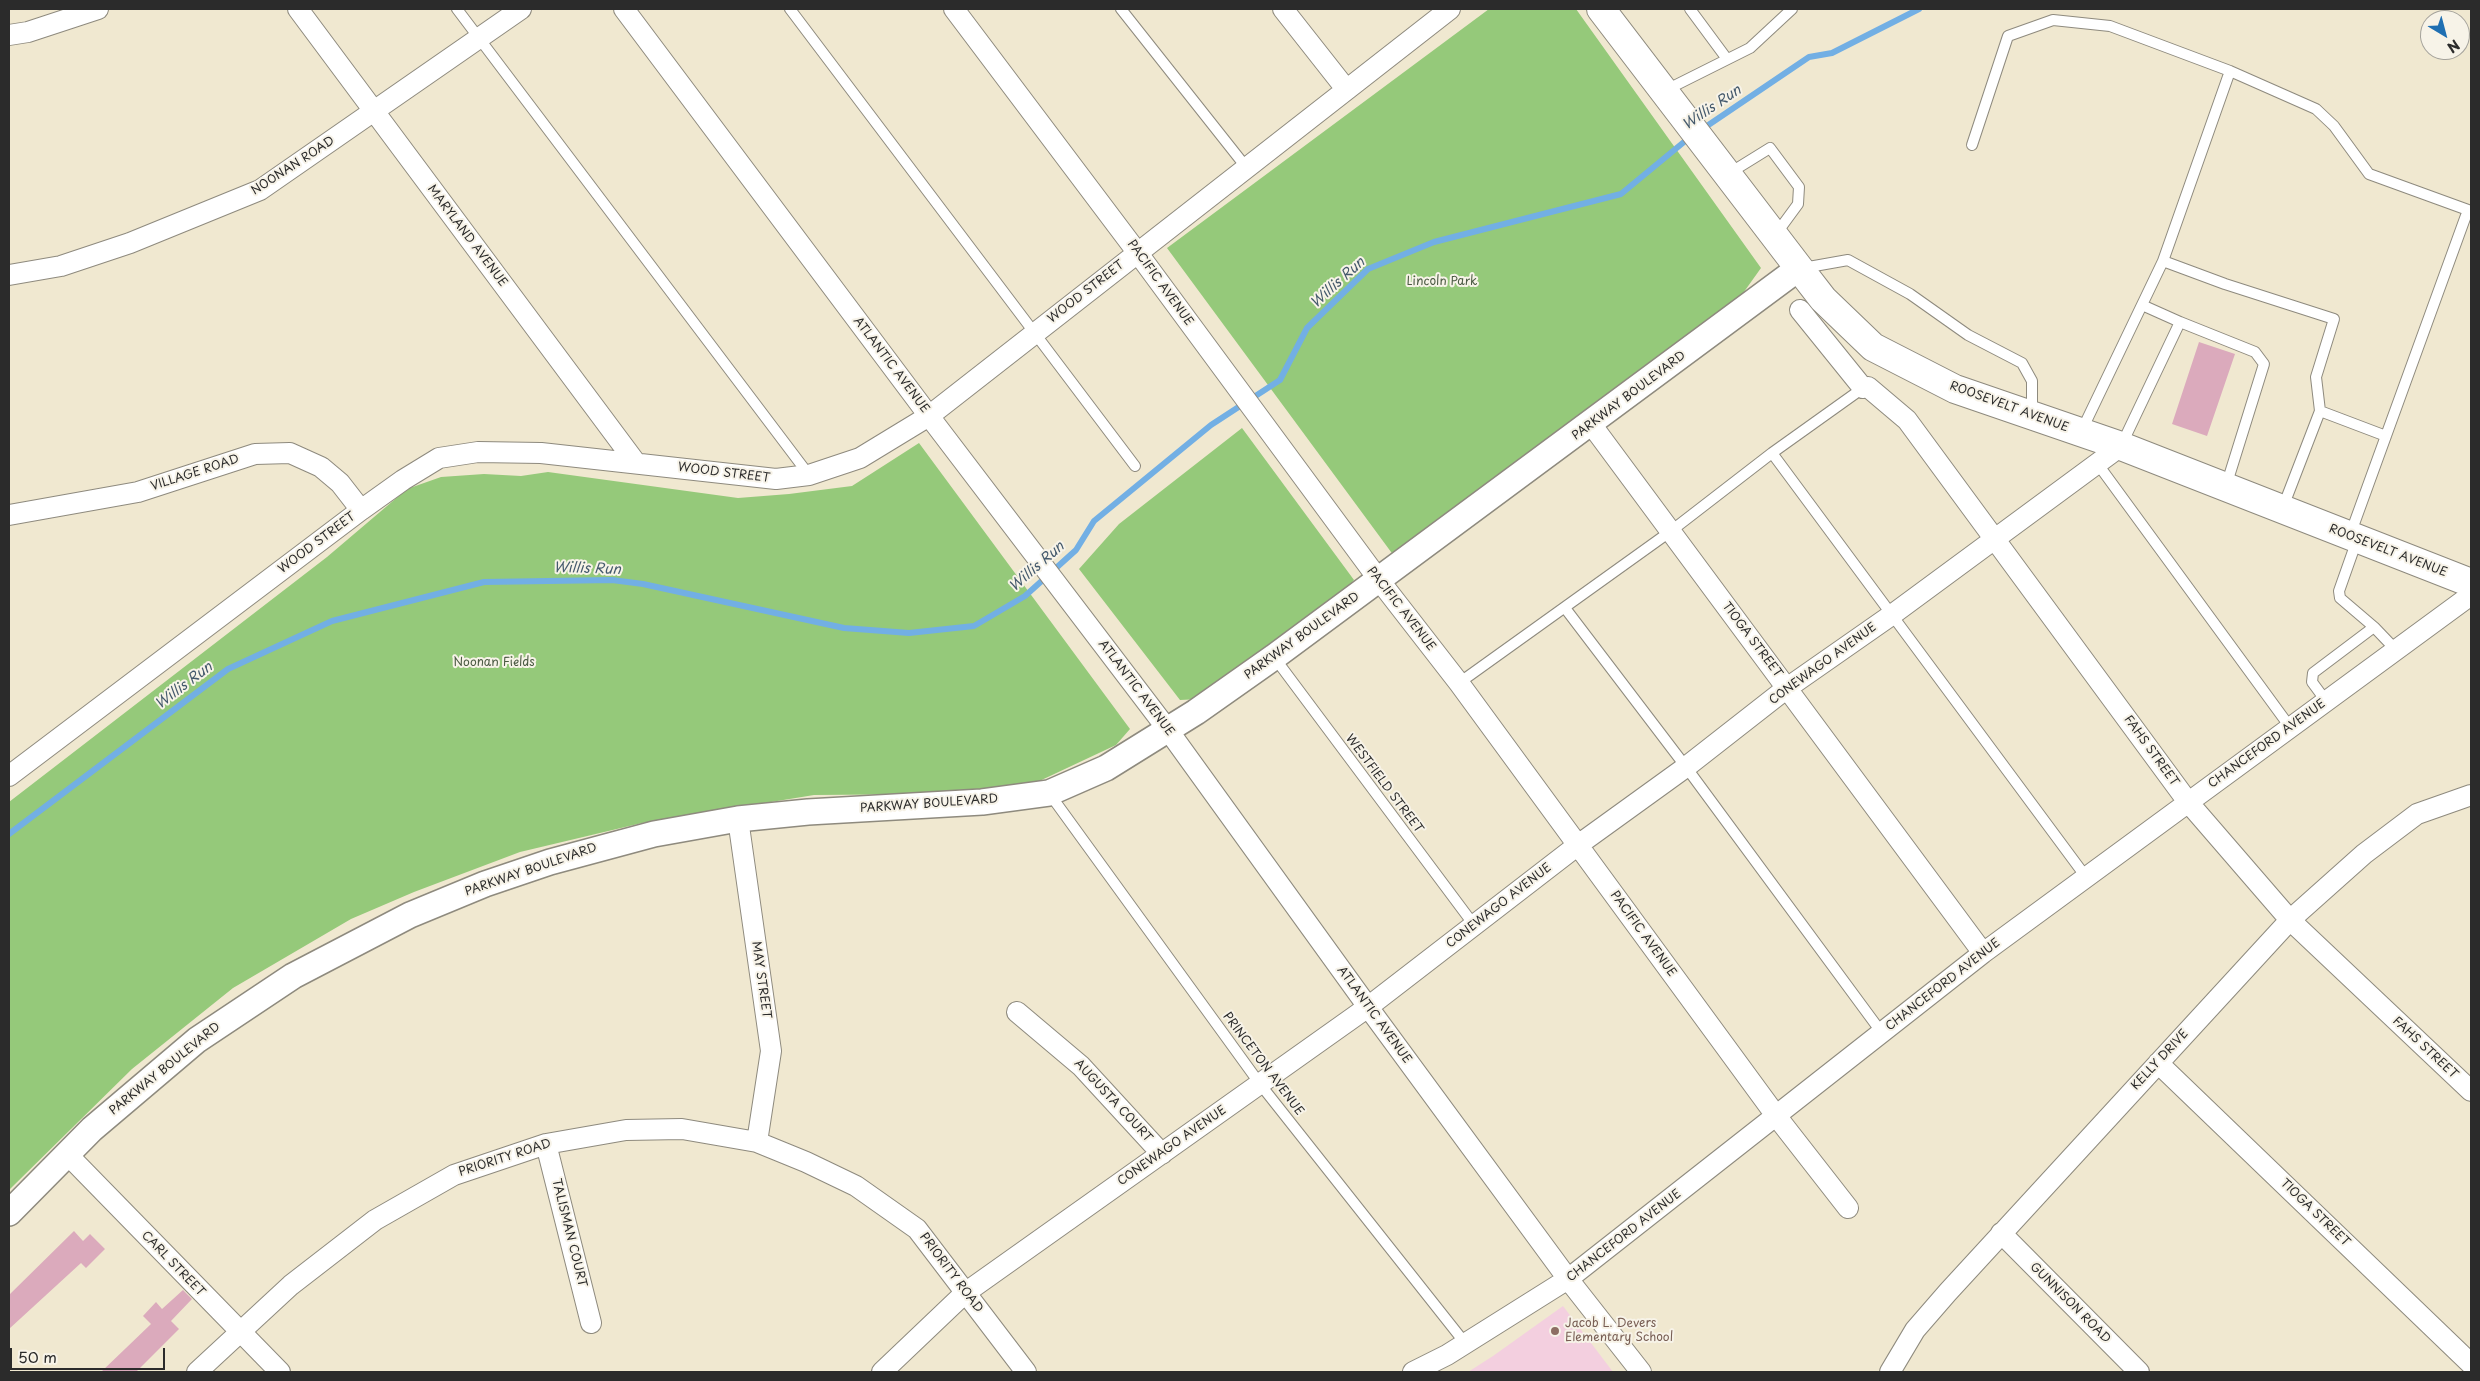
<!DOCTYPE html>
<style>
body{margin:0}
#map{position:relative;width:2480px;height:1381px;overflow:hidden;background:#f0e8d0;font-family:"Playpen Sans",sans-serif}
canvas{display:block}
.frame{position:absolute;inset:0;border:10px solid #2b2b2b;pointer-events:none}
.north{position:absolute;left:2420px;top:10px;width:50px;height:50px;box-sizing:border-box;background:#f7f3e8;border:1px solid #a5a39c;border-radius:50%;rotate:143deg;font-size:14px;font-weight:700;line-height:20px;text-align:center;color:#2b2b2b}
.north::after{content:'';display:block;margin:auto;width:18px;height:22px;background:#1f6fb2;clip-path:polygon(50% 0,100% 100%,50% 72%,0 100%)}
.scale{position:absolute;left:10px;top:1348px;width:155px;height:22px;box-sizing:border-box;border:2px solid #2b2b2b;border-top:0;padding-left:6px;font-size:15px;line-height:18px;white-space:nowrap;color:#2b2b2b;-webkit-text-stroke:4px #f7f3e8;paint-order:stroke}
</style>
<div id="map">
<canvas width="2480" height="1381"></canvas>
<div class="frame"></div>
<div class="north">N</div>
<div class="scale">50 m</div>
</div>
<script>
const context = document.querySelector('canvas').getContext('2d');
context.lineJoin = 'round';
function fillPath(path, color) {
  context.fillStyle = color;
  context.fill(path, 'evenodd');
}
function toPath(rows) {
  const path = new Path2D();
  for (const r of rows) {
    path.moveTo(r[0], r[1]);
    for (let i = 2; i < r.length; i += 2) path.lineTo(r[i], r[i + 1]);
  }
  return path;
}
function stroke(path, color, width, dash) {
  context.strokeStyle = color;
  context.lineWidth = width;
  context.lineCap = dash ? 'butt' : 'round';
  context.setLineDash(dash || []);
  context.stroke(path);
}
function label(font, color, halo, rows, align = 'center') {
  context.font = font + ' "Playpen Sans",sans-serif';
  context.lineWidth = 4;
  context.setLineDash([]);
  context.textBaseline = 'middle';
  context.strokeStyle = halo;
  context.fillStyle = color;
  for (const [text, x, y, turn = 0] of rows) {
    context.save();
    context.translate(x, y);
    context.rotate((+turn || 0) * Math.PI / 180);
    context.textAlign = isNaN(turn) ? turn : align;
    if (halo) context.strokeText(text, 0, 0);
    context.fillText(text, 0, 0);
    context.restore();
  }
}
const built = toPath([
 [1563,1306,1613,1372,1468,1372,1493,1356]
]);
const green = toPath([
 [1489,9,1576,9,1761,268,1741,296,1394,556,1167,248],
 [1242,428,1354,580,1344,592,1200,699,1180,700,1079,569,1119,524],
 [919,443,1130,729,1116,745,1033,784,944,794,814,795,642,823,520,852,414,892,351,919,233,988,132,1069,9,1190,9,802,327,557,407,489,441,477,484,474,521,476,548,472,738,498,789,494,852,486]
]);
const stream = toPath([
 [1701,130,1809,57,1832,53,1919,9],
 [9,834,228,669,332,621,484,582,612,580,643,584,844,628,909,633,974,626,1025,596,1076,550,1094,521,1211,425,1280,380,1307,328,1368,269,1434,242,1621,194,1690,137]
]);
const building = toPath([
 [2199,342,2235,354,2207,436,2172,424],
 [74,1231,83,1241,90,1234,105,1249,86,1268,81,1263,9,1329,9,1295],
 [183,1290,192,1299,171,1321,179,1329,136,1372,101,1372,151,1324,143,1316,156,1302,162,1309]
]);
const service = toPath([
 [457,9,809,475],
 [790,9,1135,466],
 [1121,9,1246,167],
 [1690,9,1727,59],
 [1664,91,1750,48,1792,9],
 [1972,145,2008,36,2053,20,2110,26,2230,71,2316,109,2334,126,2369,174,2468,210,2350,535],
 [1728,174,1770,148,1799,187,1798,204,1776,234],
 [2163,261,2230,71],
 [1803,268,1848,260,1910,294,1968,335,2022,363,2032,381,2032,415],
 [2142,305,2180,322],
 [2081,432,2163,261,2225,284,2334,319,2316,377,2320,411],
 [2121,446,2180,322,2255,352,2264,364,2226,486],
 [1772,453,2086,877],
 [2097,463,2290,727],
 [2283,507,2320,411,2386,436],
 [2357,540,2339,591,2340,598,2374,627,2396,650],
 [1565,608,1686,767,1882,1033],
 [1274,657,1474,925],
 [1459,683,1671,531,1772,453,1863,388],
 [2326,701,2312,682,2313,673,2374,627],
 [1049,793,1260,1084,1465,1343]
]);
const minor = toPath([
 [298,9,636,463],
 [624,9,929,416,1168,730,1368,1007,1568,1279,1641,1372],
 [954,9,1137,252,1379,580,1459,683,1777,1117,1848,1208],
 [1283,9,1346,89],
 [9,35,28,32,98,9],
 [9,275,61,266,130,243,260,190,521,9],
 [1800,310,1863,388,1868,387,1907,420,2188,802,2290,920,2471,1091],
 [1591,424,1983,953],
 [9,515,138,492,255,454,290,453,321,467,340,483,361,510],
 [9,776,361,510,403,480,439,458,478,452,541,453,776,479,809,475,860,458,929,416,1450,9],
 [738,819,771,1051,757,1142],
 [1017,1012,1081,1066,1162,1154],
 [2158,1063,2471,1364],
 [546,1144,591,1323],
 [67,1154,280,1372],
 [2001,1233,2139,1372],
 [197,1372,291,1285,375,1220,454,1175,546,1144,626,1130,682,1129,757,1142,806,1162,856,1186,917,1229,1026,1372],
 [882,1372,965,1293,1368,1007,1578,845,1686,767,1787,688,1893,614,2121,446],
 [1413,1372,1447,1355,1568,1279,1983,953,2471,595],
 [1890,1372,1915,1330,1948,1292,2290,920,2364,854,2417,814,2471,795]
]);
const tertiary = toPath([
 [9,1213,92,1129,197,1040,293,976,410,915,485,884,550,862,654,834,738,819,808,812,982,802,1049,793,1106,768,1196,712,1274,657,1799,268]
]);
const secondary = toPath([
 [1601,9,1799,268,1823,299,1873,347,1955,389,2121,446,2471,583]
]);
const markers = [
 [1555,1331,5,"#8d6e63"]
];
const streetNames = [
 ["NOONAN ROAD",293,166,-33],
 ["MARYLAND AVENUE",467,236,53],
 ["PACIFIC AVENUE",1160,283,54],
 ["WOOD STREET",1086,292,-38],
 ["ATLANTIC AVENUE",891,365,53],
 ["PARKWAY BOULEVARD",1629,396,-37],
 ["ROOSEVELT AVENUE",2009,407,20],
 ["VILLAGE ROAD",195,473,-18],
 ["WOOD STREET",724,473,7],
 ["WOOD STREET",317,543,-37],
 ["ROOSEVELT AVENUE",2388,551,21],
 ["PACIFIC AVENUE",1401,609,52],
 ["PARKWAY BOULEVARD",1302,636,-36],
 ["TIOGA STREET",1752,640,53],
 ["CONEWAGO AVENUE",1823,664,-36],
 ["ATLANTIC AVENUE",1136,688,53],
 ["CHANCEFORD AVENUE",2267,744,-36],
 ["FAHS STREET",2151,751,54],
 ["WESTFIELD STREET",1384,784,53],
 ["PARKWAY BOULEVARD",929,804,-4],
 ["PARKWAY BOULEVARD",531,870,-19],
 ["CONEWAGO AVENUE",1499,906,-38],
 ["PACIFIC AVENUE",1643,934,54],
 ["MAY STREET",761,980,82],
 ["CHANCEFORD AVENUE",1943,985,-38],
 ["ATLANTIC AVENUE",1374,1015,54],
 ["FAHS STREET",2425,1048,43],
 ["KELLY DRIVE",2160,1060,-47],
 ["PRINCETON AVENUE",1263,1064,53],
 ["PARKWAY BOULEVARD",165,1069,-39],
 ["AUGUSTA COURT",1113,1101,47],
 ["CONEWAGO AVENUE",1172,1146,-35],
 ["PRIORITY ROAD",505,1158,-18],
 ["TIOGA STREET",2315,1213,44],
 ["TALISMAN COURT",569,1233,76],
 ["CHANCEFORD AVENUE",1624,1236,-38],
 ["CARL STREET",173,1264,46],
 ["PRIORITY ROAD",951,1273,53],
 ["GUNNISON ROAD",2070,1303,45]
];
const parkNames = [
 ["Lincoln Park",1442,282],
 ["Noonan Fields",494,663]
];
const educationNames = [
 ["Jacob L. Devers",1565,1324],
 ["Elementary School",1565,1338]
];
const waterNames = [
 ["Willis Run",1712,108,-34],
 ["Willis Run",1338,283,-42],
 ["Willis Run",1037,567,-41],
 ["Willis Run",587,569,2],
 ["Willis Run",184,686,-37]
];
fillPath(built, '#f3cfdf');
fillPath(green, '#95c97a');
stroke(stream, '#72afe4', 6);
fillPath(building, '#dbaabc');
stroke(service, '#8e8a7e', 12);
stroke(minor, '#8e8a7e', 22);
stroke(tertiary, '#8e8a7e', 28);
stroke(secondary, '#8e8a7e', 30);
stroke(service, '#fff', 10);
stroke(minor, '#fff', 20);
stroke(tertiary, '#fff', 25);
stroke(secondary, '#fff', 28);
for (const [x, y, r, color] of markers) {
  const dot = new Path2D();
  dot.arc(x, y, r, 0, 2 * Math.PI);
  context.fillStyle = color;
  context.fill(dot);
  stroke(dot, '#f7f3e8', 2);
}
label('12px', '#2b2b2b', '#f7f3e8', streetNames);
label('12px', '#4b5a43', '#f7f3e8', parkNames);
label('12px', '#785e54', '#f7f3e8', educationNames, 'left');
label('italic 14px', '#44596c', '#f7f3e8', waterNames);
</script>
